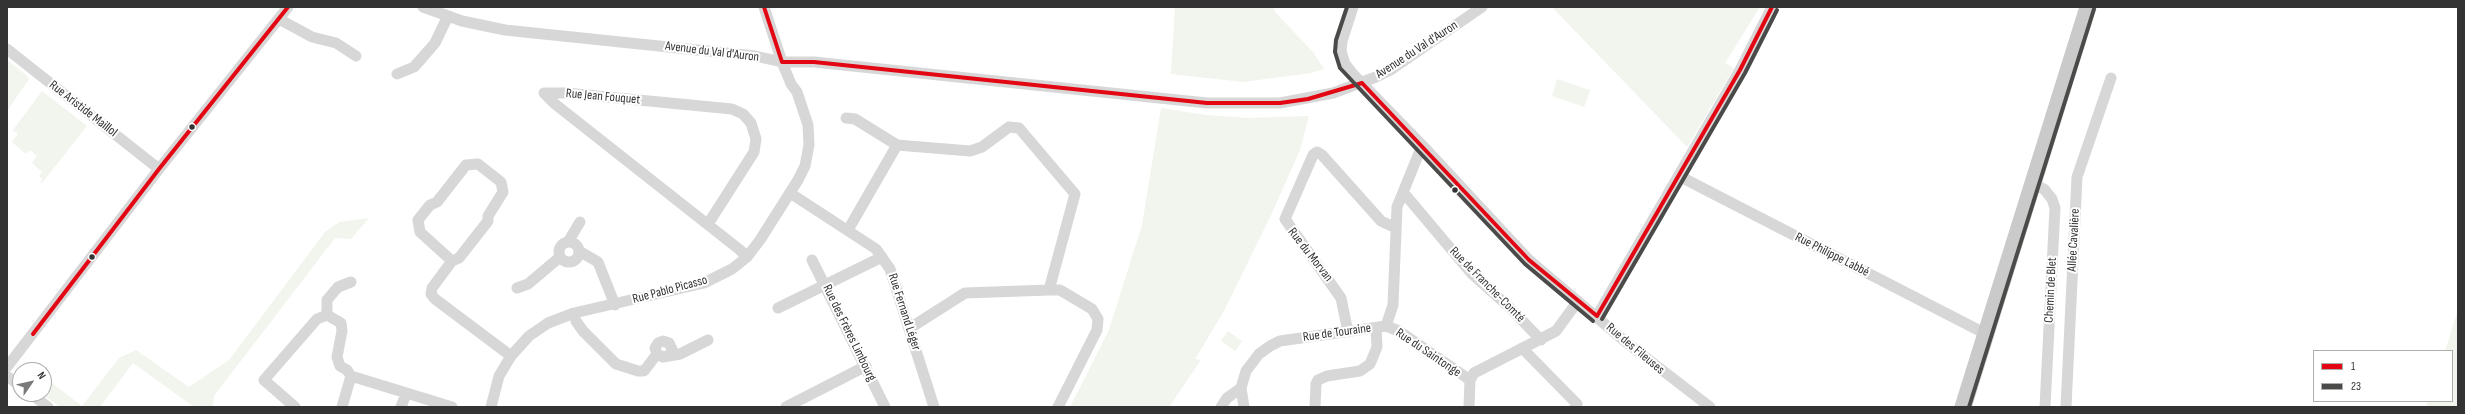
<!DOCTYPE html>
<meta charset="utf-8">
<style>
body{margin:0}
#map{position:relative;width:2465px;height:414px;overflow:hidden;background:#fff;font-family:"Sofia Sans Condensed",sans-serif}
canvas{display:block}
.frame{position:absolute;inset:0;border:8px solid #333;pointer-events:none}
.legend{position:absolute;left:2313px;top:350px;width:140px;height:52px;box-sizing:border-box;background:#fff;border:1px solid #adadad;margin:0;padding:5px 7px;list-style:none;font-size:12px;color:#333}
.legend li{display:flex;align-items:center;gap:8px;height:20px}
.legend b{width:20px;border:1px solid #adadad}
.north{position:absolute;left:12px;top:362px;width:40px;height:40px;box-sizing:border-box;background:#fff;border:1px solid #adadad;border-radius:50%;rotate:56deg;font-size:11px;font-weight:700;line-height:16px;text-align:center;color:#333}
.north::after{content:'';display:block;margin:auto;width:14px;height:18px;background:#7a7a7a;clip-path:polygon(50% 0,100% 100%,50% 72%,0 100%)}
</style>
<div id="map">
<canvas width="2465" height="414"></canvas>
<div class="frame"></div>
<ul class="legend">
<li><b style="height:5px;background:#e30613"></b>1</li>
<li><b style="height:5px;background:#4a4a49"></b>23</li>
</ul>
<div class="north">N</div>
</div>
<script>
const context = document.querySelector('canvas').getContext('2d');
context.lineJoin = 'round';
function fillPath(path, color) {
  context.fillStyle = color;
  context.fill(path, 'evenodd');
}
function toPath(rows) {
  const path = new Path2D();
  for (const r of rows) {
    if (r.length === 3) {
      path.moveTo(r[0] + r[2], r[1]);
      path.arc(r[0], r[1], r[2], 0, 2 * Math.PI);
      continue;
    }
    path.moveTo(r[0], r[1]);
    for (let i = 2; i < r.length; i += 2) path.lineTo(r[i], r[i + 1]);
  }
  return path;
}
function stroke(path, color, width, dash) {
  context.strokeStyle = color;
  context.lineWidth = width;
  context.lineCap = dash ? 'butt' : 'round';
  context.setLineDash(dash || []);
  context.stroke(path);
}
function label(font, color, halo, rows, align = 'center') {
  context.font = font + ' "Sofia Sans Condensed",sans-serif';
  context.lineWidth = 4;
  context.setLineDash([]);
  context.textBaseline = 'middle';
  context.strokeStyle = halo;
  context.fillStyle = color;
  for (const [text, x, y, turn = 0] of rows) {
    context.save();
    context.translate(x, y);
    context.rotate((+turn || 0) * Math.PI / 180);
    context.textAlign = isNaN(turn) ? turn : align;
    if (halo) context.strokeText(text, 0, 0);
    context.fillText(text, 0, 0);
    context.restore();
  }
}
const green = toPath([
 [1175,7,1274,7,1275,12,1313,52,1324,69,1311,73,1243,82,1171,74],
 [1552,7,1760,7,1725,63,1734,68,1687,147],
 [7,60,26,75,29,79,7,111],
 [1557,79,1590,90,1584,107,1552,96],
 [42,91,87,126,42,183,40,182,43,179,39,176,42,172,32,163,37,156,30,150,26,154,12,142,18,134,13,130],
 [1161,108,1206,115,1249,118,1309,116,1300,150,1271,215,1224,311,1195,359,1201,360,1169,407,1070,407,1109,330,1142,225],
 [369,218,351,239,335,238,214,396,213,407,194,407,133,363,100,407,60,407,42,394,44,385,48,380,82,406,119,358,136,350,189,387,229,360,325,232,339,222],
 [2458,310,2458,407,2426,407,2428,401,2452,401,2452,351,2445,351],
 [1228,331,1242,341,1235,351,1221,341]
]);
const street = toPath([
 [423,7,462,21,505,30,755,56,782,62,814,62,1207,103,1280,103,1333,93,1376,77,1392,69,1482,7],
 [1353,7,1342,41,1341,51,1345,64,1353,74,1424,147,1529,260,1627,343,1710,407],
 [279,19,312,37,336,43,356,56],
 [7,49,159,169],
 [397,74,414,67,422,58,435,43,448,16],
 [846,118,855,119,897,145],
 [1679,176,1986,334],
 [2033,184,2044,189,2052,199,2055,208,2045,407],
 [1403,192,1472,274,1508,306,1541,340],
 [790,193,876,249,890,269,934,407],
 [708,224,754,152,756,139,751,123,743,114,732,109,566,93,544,93,555,104,740,250,747,257],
 [848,230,897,145,970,151,982,147,1009,127,1019,128,1075,194,1049,290,1060,290,1092,309,1098,319,1097,330,1058,407],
 [568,242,580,222],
 [569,252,10],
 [579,251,598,262,615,305],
 [812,260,885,407],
 [452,261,420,232,418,220,430,205,437,202,466,165,478,164,501,182,503,192,488,216,488,221,459,258,452,261,432,288,431,294,435,299,511,356],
 [517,288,528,284,560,257],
 [778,308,882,257],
 [574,313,576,321,583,331,616,364,638,371,644,371,657,354],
 [327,315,327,300,338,287,351,282],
 [1597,316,1740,70,1772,7],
 [1386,326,1399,331,1470,380],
 [910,328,965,293,1049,290],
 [1348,332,1341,298,1285,219,1313,155,1317,152,1322,155,1381,221,1396,228],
 [1522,348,1577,404,1575,407],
 [670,354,672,349,669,343,663,341,658,343,655,348,657,354,663,357,680,354,708,340],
 [7,367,159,169,288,7],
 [7,376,20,386],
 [31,394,48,407],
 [295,407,264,380,317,319,327,315,341,323,342,331,337,357,340,366,347,370,351,376,452,407],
 [342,407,351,376],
 [401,407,406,394],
 [491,407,499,376,511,356,529,336,548,323,574,313,704,283,732,269,747,257,760,240,798,180,805,166,809,145,808,125,797,92,791,84,782,62,764,7],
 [786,407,866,366],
 [1221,407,1227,398,1241,388],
 [1244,407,1241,388,1246,371,1259,354,1270,346,1280,341,1386,326,1393,305,1397,207,1419,153,1424,147],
 [1315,407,1316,384,1318,380,1327,376,1360,371,1370,364,1377,347,1376,328],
 [1469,407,1470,380,1474,373,1556,331,1578,301],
 [2066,407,2077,177,2111,78]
]);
const primary = toPath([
 [1963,407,2088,7]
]);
const bus1 = toPath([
 [764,7,782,62],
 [782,62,814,62,1207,103,1280,103,1308,99,1362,83],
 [1362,83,1529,260,1597,316],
 [1597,316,1740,70,1772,7],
 [33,334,159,169,288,7]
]);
const bus2 = toPath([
 [1347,7,1336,40,1335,52,1340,68,1525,264,1593,321],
 [1602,319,1745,73,1777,10],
 [1969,407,2094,9]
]);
const markers = [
 [192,127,3.5,"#333"],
 [1455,190,3.5,"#333"],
 [92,257,3.5,"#333"]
];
const streetNames = [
 ["Avenue du Val d'Auron",1417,50,-33],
 ["Avenue du Val d'Auron",712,52,7],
 ["Rue Jean Fouquet",603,97,5],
 ["Rue Aristide Maillol",83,109,38],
 ["Allée Cavalière",2074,240,-87],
 ["Rue du Morvan",1310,255,52],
 ["Rue Philippe Labbé",1832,255,27],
 ["Rue de Franche-Comté",1487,285,45],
 ["Rue Pablo Picasso",670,290,-15],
 ["Chemin de Blet",2051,290,-87],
 ["Rue Fernand Léger",904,312,72],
 ["Rue des Frères Limbourg",849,333,64],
 ["Rue de Touraine",1337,333,-8],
 ["Rue des Fileuses",1635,349,40],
 ["Rue du Saintonge",1428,353,34]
];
fillPath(green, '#f1f5ed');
stroke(street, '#d7d7d7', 11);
stroke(primary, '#cacaca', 17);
stroke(bus1, '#e30613', 4);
stroke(bus2, '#4a4a49', 4);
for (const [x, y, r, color] of markers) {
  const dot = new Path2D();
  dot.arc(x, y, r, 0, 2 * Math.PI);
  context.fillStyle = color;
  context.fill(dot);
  stroke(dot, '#fff', 1.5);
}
label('13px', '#333', '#fff', streetNames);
</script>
